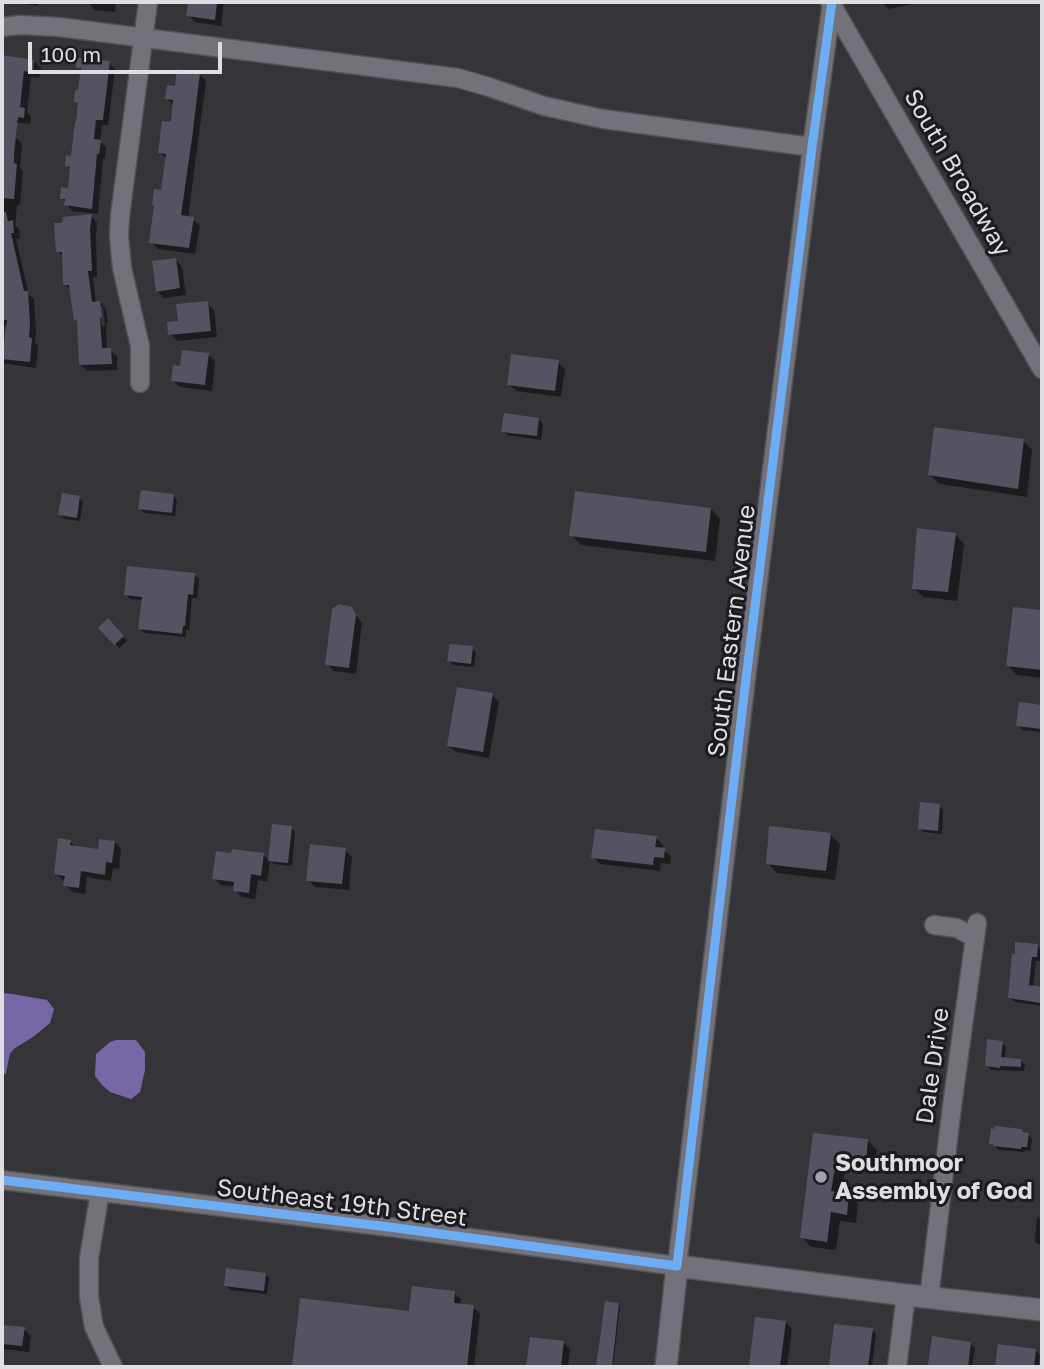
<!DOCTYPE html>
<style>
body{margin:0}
#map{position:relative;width:1044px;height:1369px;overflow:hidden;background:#353439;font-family:"Golos Text",sans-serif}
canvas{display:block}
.frame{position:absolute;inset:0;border:4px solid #dfdee3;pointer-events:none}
.scale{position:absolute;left:28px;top:42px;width:194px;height:32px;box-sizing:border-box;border:4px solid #dfdee3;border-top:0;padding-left:9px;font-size:21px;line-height:24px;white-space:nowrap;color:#dfdee3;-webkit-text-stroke:5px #1c1b1f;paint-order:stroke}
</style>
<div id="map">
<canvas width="1044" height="1369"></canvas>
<div class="frame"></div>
<div class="scale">100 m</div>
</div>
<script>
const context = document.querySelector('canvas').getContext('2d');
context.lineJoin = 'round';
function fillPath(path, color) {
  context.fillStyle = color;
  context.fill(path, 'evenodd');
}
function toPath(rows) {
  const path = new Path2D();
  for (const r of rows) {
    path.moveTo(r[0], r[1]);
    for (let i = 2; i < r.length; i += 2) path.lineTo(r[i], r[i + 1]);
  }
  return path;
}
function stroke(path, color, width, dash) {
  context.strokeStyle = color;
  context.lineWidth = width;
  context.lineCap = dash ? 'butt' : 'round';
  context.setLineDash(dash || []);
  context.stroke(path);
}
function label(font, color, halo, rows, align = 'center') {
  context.font = font + ' "Golos Text",sans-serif';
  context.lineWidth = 6;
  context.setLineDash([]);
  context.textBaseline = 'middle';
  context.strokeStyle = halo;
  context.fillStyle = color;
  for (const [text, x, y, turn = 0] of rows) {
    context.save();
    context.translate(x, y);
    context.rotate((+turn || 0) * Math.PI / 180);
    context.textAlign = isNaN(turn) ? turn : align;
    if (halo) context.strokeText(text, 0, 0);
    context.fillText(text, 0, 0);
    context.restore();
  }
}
const water = toPath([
 [2,993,12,994,47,1000,54,1009,50,1023,33,1037,15,1048,10,1053,6,1073,2,1076],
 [116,1040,136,1040,145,1052,145,1070,140,1092,131,1099,110,1092,102,1085,95,1076,96,1054,110,1042]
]);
const shadow = toPath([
 [10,2,38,2,38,6],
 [88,2,116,2,115,12,94,10],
 [184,2,224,2,221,26,195,22,188,15,190,4],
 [882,2,912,2,912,4,888,9],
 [2,57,34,61,41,68,39,78,31,77,27,112,31,117,30,124,2,121],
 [109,63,115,69,108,125,102,125,100,142,106,147,105,159,103,159,98,214,72,211,62,198,69,190,72,170,67,165,72,158,79,105,76,101,80,92,82,72,78,67],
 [199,74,206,81,188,218,193,219,200,226,195,254,158,249,151,242,156,207,153,205,162,192,167,160,160,152,172,123,174,106,167,98,176,88],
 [2,136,15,137,22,144,20,168,23,172,20,205,17,205,15,225,19,229,20,238,16,239,29,295,34,299,36,332,35,342,38,346,36,368,2,363,2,345,5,346,8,326,4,326,2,324],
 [91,216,97,222,96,236,97,277,93,277,96,303,100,302,106,309,108,323,106,323,107,350,110,350,117,356,117,370,87,371,80,364,79,323,76,320,72,291,65,284,64,257,58,251,63,224],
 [99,307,103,307,105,325,102,326],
 [176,260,182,267,186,295,164,298,157,291],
 [207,303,214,310,217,337,177,341,170,334,180,323],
 [208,354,215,361,212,391,180,387,173,380,182,368],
 [558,362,565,369,561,397,516,391,509,384],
 [539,419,543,424,541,440,507,435,503,431],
 [1023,441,1032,450,1027,497,940,484,930,475],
 [173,496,177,500,175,516,145,513,140,509],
 [79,498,83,502,80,521,65,519,60,515],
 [711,509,720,519,715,561,581,545,571,535],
 [955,534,964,544,957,601,923,597,914,588],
 [194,575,199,579,197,598,192,598,189,630,186,629,186,637,145,633,140,629,143,600,130,599,126,594],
 [351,609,362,623,356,674,334,671,327,664],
 [1014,609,1042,612,1042,678,1017,675,1008,666],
 [108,621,127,641,119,648,101,628],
 [472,648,476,652,474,667,453,665,449,660],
 [492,695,499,702,489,758,456,752,449,745],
 [1021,704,1042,707,1042,732,1022,730,1018,725],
 [939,806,943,810,942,834,924,832,920,828],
 [273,826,291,828,295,832,292,866,274,864,270,861,267,882,258,880,255,899,242,897,235,890,235,887,221,885,214,878,263,855,270,861],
 [831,835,840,844,835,880,777,873,768,863],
 [656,838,663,845,662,849,671,856,670,864,661,863,660,871,600,864,593,857],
 [70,841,76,848,99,851,115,842,121,849,119,869,113,868,111,881,87,877,85,894,72,892,65,885,66,881,63,880,56,874],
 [345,850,352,857,349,890,315,887,308,880],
 [1037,946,1041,950,1040,961,1036,961,1033,988,1042,990,1042,1006,1015,1002,1010,998],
 [1002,1043,1006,1047,1005,1059,1021,1061,1025,1065,1024,1071,991,1070,987,1065],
 [1025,1134,1028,1134,1032,1139,1030,1151,1025,1150,1025,1152,999,1150,991,1143],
 [815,1135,867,1140,877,1150,875,1170,846,1165,841,1194,848,1195,858,1204,856,1223,840,1221,836,1250,811,1247,802,1238],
 [1037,1218,1042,1219,1042,1246,1035,1242],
 [265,1274,269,1278,267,1294,230,1290,226,1286],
 [454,1293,461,1299,460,1305,473,1307,480,1314,474,1367,294,1367,302,1300,411,1312],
 [606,1303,619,1305,620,1306,613,1367,598,1367],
 [757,1319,785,1322,792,1329,787,1367,751,1367],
 [2,1326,24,1329,31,1336,29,1352,2,1349],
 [835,1326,872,1329,876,1334,872,1367,831,1367],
 [933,1338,970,1343,975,1348,972,1367,929,1367],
 [531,1339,563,1342,570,1349,568,1367,528,1367],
 [999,1346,1036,1351,1040,1355,1038,1367,996,1367]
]);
const building = toPath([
 [188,2,217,2,215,20,186,16],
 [2,55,34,60,33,73,24,71,20,107,25,108,24,118,18,117,14,155,14,163,17,164,14,199,2,198],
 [77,58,110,61,103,120,96,120,94,139,101,140,99,154,97,154,92,209,64,205,65,199,60,199,61,187,68,188,70,167,65,166,66,155,71,156,75,122,76,122,78,103,74,102,75,90,78,90,81,68,76,68],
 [177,69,200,73,192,138,181,215,194,217,189,248,149,243,154,205,152,205,154,189,161,190,166,154,158,153,162,121,171,122,173,100,165,99,167,85,175,86],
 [2,212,6,212,8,221,13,220,14,233,11,233,24,291,28,291,30,324,29,337,32,338,30,362,2,359,2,344,4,344,7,320,2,320],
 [92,214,90,229,92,271,88,271,92,302,100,301,102,317,100,317,102,348,111,348,112,364,79,365,77,320,74,321,69,285,63,285,62,252,56,252,54,223,62,223,63,217],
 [176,258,180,288,156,292,152,261],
 [208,301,211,331,168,335,167,322,178,321,176,304],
 [182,350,209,353,205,385,171,381,173,365,180,366],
 [511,354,559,360,555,391,507,385],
 [504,413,539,418,537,436,501,432],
 [934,427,1024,439,1018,489,928,475],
 [141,490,174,494,172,513,138,509],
 [575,491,711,508,706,552,569,536],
 [62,493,80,496,77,518,58,515],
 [917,528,956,533,948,592,912,589],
 [127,566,195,573,193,595,188,594,185,626,183,626,182,634,138,629,142,597,124,595],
 [339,604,352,607,356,615,349,668,325,665,332,609],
 [1013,607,1042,610,1042,670,1006,666],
 [108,618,124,636,114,645,98,628],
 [450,644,473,646,471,664,447,661],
 [457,687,493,693,483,752,447,746],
 [1019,702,1042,705,1041,729,1016,726],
 [920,802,940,804,938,831,918,829],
 [272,824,292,826,288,863,268,861],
 [769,826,831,833,826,871,766,864],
 [595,829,657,836,655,847,665,848,664,858,654,857,653,865,591,858],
 [58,838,71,840,70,845,98,849,99,839,115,841,112,863,106,862,105,875,81,871,79,888,63,886,65,876,54,874],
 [310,844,346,848,342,884,306,881],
 [232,849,264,853,261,876,251,874,249,893,233,891,234,882,212,879,216,851,231,853],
 [1015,942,1038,944,1037,957,1032,957,1029,985,1042,987,1041,1003,1008,998,1012,954,1015,954],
 [987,1039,1003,1041,1001,1057,1021,1059,1021,1067,1000,1066,1000,1068,985,1066],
 [995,1126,1022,1129,1023,1132,1029,1133,1027,1147,1021,1147,1021,1149,993,1146,993,1144,989,1144,991,1128,994,1129],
 [813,1133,868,1139,866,1162,837,1157,831,1191,849,1193,847,1215,831,1212,827,1242,800,1238],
 [226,1268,266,1273,264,1291,224,1286],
 [412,1286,455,1291,454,1303,474,1305,467,1367,292,1367,300,1298,409,1311],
 [605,1301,619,1303,612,1367,596,1367],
 [755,1317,786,1321,780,1367,749,1367],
 [834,1324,873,1328,868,1367,829,1367],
 [2,1325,25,1327,22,1346,2,1344],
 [932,1336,971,1342,968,1367,945,1367,928,1365],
 [530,1337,564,1341,561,1367,526,1367],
 [998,1344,1036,1349,1034,1367,995,1367]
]);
const minor = toPath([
 [830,2,1042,369],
 [2,27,20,25,59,27,458,78,489,87,544,106,603,119,812,147],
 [140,383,140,346,122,268,119,237,120,216,148,2],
 [934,925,957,928,975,938],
 [2,1180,397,1228,677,1266,745,687,812,147,832,2],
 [100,1192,89,1258,89,1297,94,1327,113,1367],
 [929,1298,952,1106,977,923],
 [897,1367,906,1295]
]);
const major = toPath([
 [666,1367,677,1266,906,1295,1042,1310]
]);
const cycleway = toPath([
 [2,1180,397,1228,677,1266,745,687,812,147,832,2]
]);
const markers = [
 [821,1177,7,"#a4a2a8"]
];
const streetNames = [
 ["South Broadway",957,173,60],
 ["South Eastern Avenue",732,631,-83],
 ["Dale Drive",933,1066,-82],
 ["Southeast 19th Street",342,1203,7]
];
const poiNames = [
 ["Southmoor",835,1163],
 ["Assembly of God",835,1191]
];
fillPath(water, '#7768a5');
fillPath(shadow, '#0007');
fillPath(building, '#555261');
stroke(minor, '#515053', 21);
stroke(major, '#515053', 24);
stroke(minor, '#73717a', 18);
stroke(major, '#74717c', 21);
stroke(cycleway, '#6dadf4', 9);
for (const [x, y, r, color] of markers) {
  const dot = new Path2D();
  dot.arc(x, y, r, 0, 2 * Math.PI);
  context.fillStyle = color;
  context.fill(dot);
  stroke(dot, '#1c1b1f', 2.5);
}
label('24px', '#dfdee3', '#1c1b1f', streetNames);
label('bold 24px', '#dfdee3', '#1c1b1f', poiNames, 'left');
</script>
